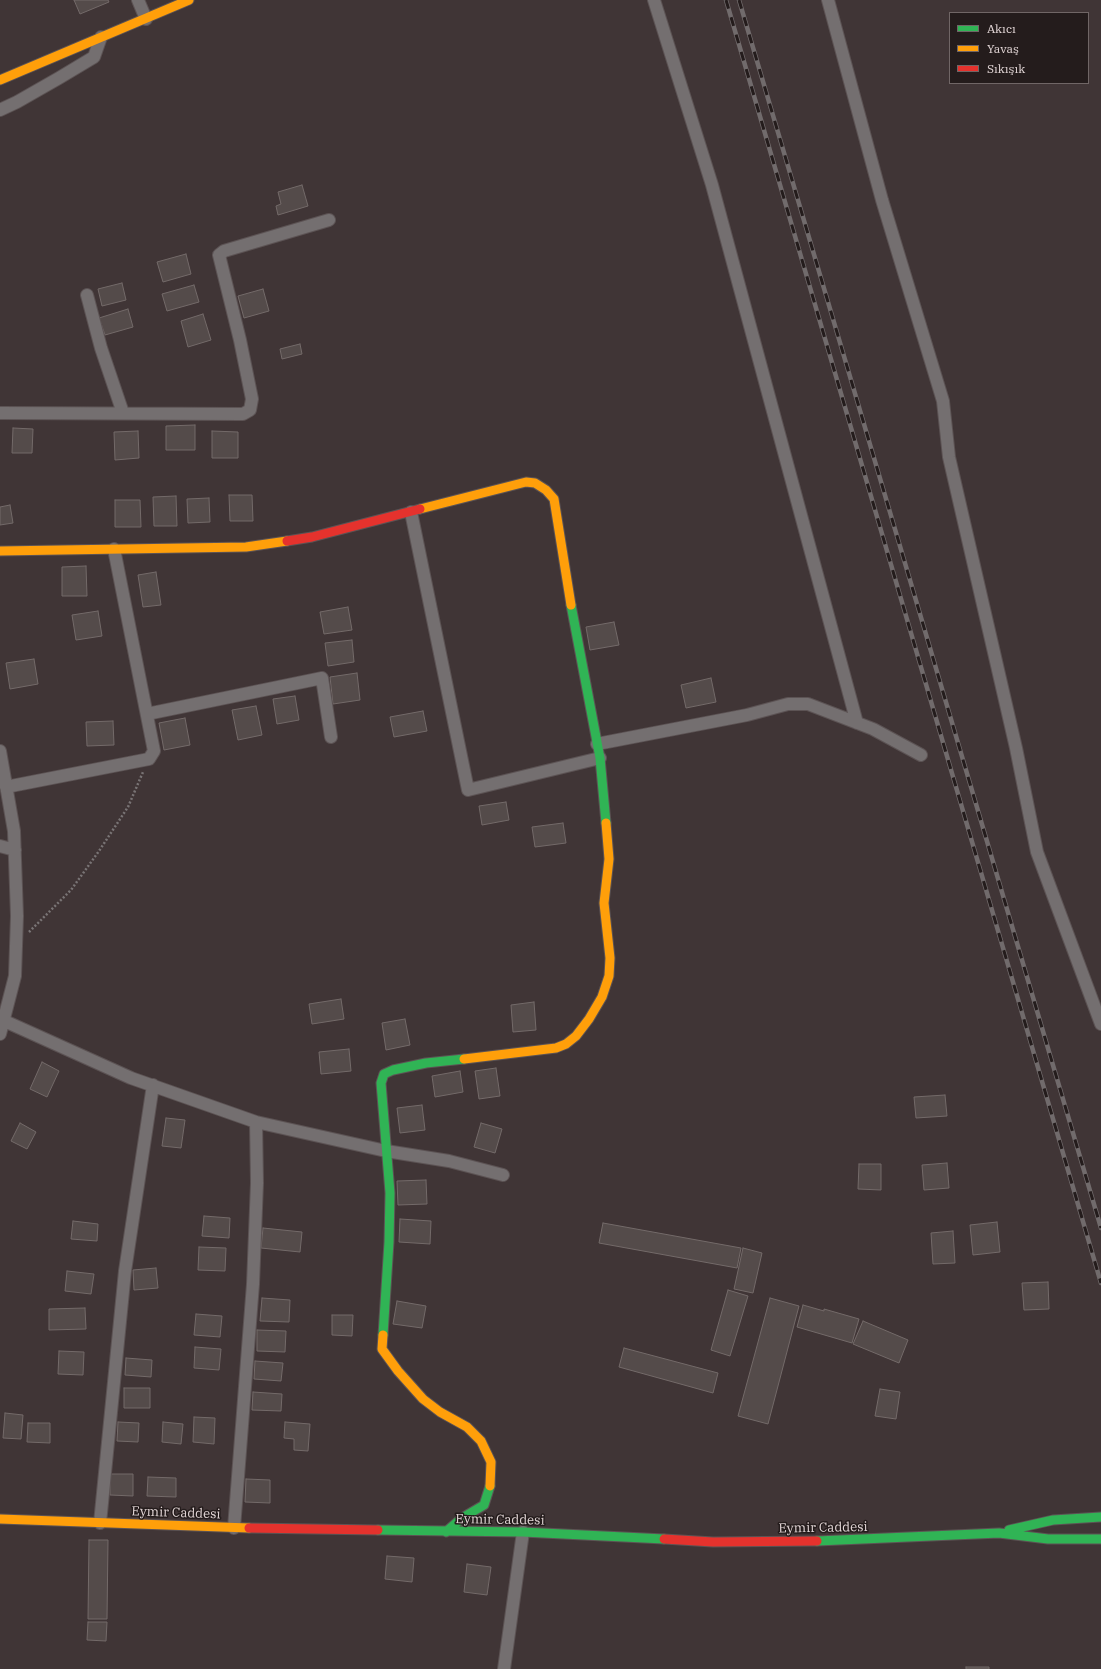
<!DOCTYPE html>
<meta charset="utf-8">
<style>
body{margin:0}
#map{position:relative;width:1101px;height:1669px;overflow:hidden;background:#403536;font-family:"IBM Plex Serif",serif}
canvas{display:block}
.legend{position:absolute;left:949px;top:12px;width:140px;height:72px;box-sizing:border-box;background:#241c1c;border:1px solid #706666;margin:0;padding:5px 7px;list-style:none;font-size:12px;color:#e2d6d6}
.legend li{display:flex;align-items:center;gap:8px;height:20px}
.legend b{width:20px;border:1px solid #706666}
</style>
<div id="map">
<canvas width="1101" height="1669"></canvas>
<ul class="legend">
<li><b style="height:5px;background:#30b455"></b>Akıcı</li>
<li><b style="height:5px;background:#ff9f0a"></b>Yavaş</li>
<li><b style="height:5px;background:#e5322d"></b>Sıkışık</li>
</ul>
</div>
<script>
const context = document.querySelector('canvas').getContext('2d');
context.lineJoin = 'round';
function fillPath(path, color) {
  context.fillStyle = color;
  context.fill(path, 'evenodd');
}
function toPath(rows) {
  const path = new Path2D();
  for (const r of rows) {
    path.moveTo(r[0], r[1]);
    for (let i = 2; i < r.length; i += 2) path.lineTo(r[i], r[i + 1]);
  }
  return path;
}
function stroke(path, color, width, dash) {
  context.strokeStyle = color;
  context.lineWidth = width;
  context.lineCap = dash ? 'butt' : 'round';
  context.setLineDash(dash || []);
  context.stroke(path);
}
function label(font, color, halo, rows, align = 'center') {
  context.font = font + ' "IBM Plex Serif",serif';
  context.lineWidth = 3;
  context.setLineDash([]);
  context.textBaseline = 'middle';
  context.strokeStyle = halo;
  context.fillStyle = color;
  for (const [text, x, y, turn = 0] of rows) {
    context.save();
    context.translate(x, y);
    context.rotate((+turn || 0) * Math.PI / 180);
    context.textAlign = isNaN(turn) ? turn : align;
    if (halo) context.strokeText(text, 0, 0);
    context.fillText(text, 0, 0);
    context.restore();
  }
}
const building = toPath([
 [74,0,108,0,109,2,80,14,74,0],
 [302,185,308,206,278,215,276,206,281,204,278,192,302,185],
 [186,254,191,274,163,282,157,262,186,254],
 [122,283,126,300,102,306,98,289,122,283],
 [194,285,199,302,167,311,162,294,194,285],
 [263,289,269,311,244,318,238,296,263,289],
 [128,309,133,327,105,335,99,318,128,309],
 [203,314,211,340,188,347,181,321,203,314],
 [300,344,302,354,282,359,280,349,300,344],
 [195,425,195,450,166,450,166,426,195,425],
 [13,428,33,429,32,453,12,453,13,428],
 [138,431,139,458,115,460,114,432,138,431],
 [212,431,238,432,238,458,212,458,212,431],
 [229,495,252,495,253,521,230,521,229,495],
 [176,496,177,526,154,526,153,497,176,496],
 [209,498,210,522,188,523,187,499,209,498],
 [115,500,140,500,141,527,115,527,115,500],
 [10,505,13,523,0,525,0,507,10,505],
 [86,566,87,596,62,596,62,567,86,566],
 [156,572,161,605,143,607,138,575,156,572],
 [348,607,352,630,324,634,320,612,348,607],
 [98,611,102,636,76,640,72,615,98,611],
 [614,622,619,645,590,650,586,627,614,622],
 [352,640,354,662,328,666,325,643,352,640],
 [34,659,38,684,10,689,6,663,34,659],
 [357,673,360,700,333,704,330,677,357,673],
 [711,678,716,702,686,708,681,685,711,678],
 [295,696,299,720,277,724,273,699,295,696],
 [256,706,262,735,238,740,232,710,256,706],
 [423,711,427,731,394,737,390,717,423,711],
 [185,718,190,745,164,750,159,723,185,718],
 [113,721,114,745,87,746,86,722,113,721],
 [506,802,509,820,482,825,479,806,506,802],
 [563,823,566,843,535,847,532,827,563,823],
 [341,999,344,1019,312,1024,309,1004,341,999],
 [534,1002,536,1030,513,1032,511,1005,534,1002],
 [405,1019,410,1045,386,1050,382,1023,405,1019],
 [349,1049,351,1071,321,1074,319,1052,349,1049],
 [42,1062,59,1071,47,1097,30,1089,42,1062],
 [496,1068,500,1096,479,1099,475,1071,496,1068],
 [460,1071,463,1092,435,1097,432,1076,460,1071],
 [945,1095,947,1116,916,1118,914,1097,945,1095],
 [422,1105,425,1130,400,1133,397,1108,422,1105],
 [166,1118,185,1120,181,1148,162,1146,166,1118],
 [20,1123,36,1132,27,1149,11,1141,20,1123],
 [481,1123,502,1129,495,1153,474,1147,481,1123],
 [947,1163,949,1188,924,1190,922,1165,947,1163],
 [859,1164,881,1164,881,1190,858,1189,859,1164],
 [426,1180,427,1204,398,1205,397,1181,426,1180],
 [204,1216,230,1218,229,1238,202,1236,204,1216],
 [400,1219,431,1221,430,1244,399,1242,400,1219],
 [73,1221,98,1224,97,1241,71,1239,73,1221],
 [997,1222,1000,1252,973,1255,970,1225,997,1222],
 [603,1223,741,1248,737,1268,599,1243,603,1223],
 [263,1228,302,1232,300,1252,261,1248,263,1228],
 [953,1231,955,1263,933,1264,931,1233,953,1231],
 [199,1247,226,1248,225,1271,198,1270,199,1247],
 [743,1248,762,1253,753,1293,734,1289,743,1248],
 [156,1268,158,1288,134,1290,133,1270,156,1268],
 [67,1271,94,1274,91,1294,65,1291,67,1271],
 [1048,1282,1049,1309,1024,1310,1022,1283,1048,1282],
 [728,1290,748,1296,730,1356,711,1350,728,1290],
 [262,1298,290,1300,289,1322,260,1321,262,1298],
 [770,1298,799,1306,768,1424,738,1416,770,1298],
 [397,1301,426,1306,422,1328,393,1324,397,1301],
 [803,1305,824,1311,824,1309,859,1319,852,1343,797,1327,803,1305],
 [85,1308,86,1329,49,1330,49,1309,85,1308],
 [196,1314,222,1316,220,1337,194,1335,196,1314],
 [332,1315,353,1315,352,1336,332,1335,332,1315],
 [863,1321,908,1340,899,1363,853,1344,863,1321],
 [257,1330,286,1331,285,1352,257,1351,257,1330],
 [195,1347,221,1349,219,1370,194,1368,195,1347],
 [624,1348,718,1373,713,1393,619,1367,624,1348],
 [59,1351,84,1352,83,1375,58,1374,59,1351],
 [126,1358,152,1360,151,1377,125,1375,126,1358],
 [255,1361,283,1363,281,1381,254,1379,255,1361],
 [124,1388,150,1388,150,1408,124,1408,124,1388],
 [880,1389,900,1392,896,1419,875,1416,880,1389],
 [253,1392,282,1394,281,1411,252,1410,253,1392],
 [5,1413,23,1415,21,1439,3,1438,5,1413],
 [194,1417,215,1418,214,1444,193,1442,194,1417],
 [118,1422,139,1423,138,1442,117,1441,118,1422],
 [163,1422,183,1424,181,1444,162,1442,163,1422],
 [285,1422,310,1424,308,1451,294,1450,294,1439,284,1438,285,1422],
 [28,1423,50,1423,50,1443,27,1442,28,1423],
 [110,1474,133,1474,133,1496,110,1495,110,1474],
 [148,1477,176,1478,176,1497,147,1496,148,1477],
 [246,1479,270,1480,270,1503,245,1502,246,1479],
 [89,1540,108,1540,107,1619,88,1619,89,1540],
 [387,1556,414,1558,412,1582,385,1579,387,1556],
 [467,1564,491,1567,487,1595,464,1592,467,1564],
 [88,1622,107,1622,106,1641,87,1640,88,1622],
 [966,1667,989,1667,989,1669,966,1669,966,1667]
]);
const path = toPath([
 [29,932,71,890,99,851,128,807,143,772]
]);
const street = toPath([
 [138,0,146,19],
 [654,0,712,185,857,723],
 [828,0,882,200,943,401,949,457,1016,748,1037,852,1101,1024],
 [0,110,17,102,59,78,94,57,101,37],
 [87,295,101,348,123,413],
 [0,413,243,414,250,410,252,399,240,340,219,255,224,251,329,220],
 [411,512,468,790,600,758],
 [147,714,322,678,331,737],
 [597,744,747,715,788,704,808,704,873,729,921,755],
 [0,751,14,831,17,916,15,976,0,1034],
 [6,787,149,759,154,751,114,549],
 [0,846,15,850],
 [0,1019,131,1078,256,1122,386,1151,449,1161,503,1175],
 [100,1523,125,1271,153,1085],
 [234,1528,253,1284,257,1183,256,1122],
 [504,1669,523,1532]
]);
const fast = toPath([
 [571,605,600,758,606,823],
 [383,1335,389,1242,390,1193,381,1083,384,1074,393,1070,426,1063,464,1059],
 [378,1530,523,1532,664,1539],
 [1009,1530,1053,1520,1101,1517],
 [446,1532,462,1518,484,1505,490,1486],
 [817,1541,999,1533,1048,1539,1101,1539]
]);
const slow = toPath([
 [0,80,189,0],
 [420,509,526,482,535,483,546,490,554,499,571,605],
 [0,551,246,547,287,541],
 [464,1059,556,1048,566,1044,576,1036,589,1019,602,997,609,976,610,958,604,903,609,859,606,823],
 [383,1335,382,1349,398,1371,423,1399,440,1412,467,1427,481,1441,491,1462,490,1486],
 [0,1519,249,1528]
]);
const jam = toPath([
 [287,541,312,537,420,509],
 [249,1528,378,1530],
 [664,1539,713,1542,817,1541]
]);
const rail = toPath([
 [726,0,1101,1283],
 [739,0,1101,1228]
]);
const streetNames = [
 ["Eymir Caddesi",176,1513,2],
 ["Eymir Caddesi",500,1520,1],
 ["Eymir Caddesi",823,1528,-1]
];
fillPath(building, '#544b4a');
stroke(building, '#736a69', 1);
stroke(street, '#5c5354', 14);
stroke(fast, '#5c5354', 11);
stroke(slow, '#5c5354', 11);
stroke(jam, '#5c5354', 11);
stroke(path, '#797475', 2.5, [2, 2]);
stroke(street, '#746f70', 12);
stroke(fast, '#30b455', 9);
stroke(slow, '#ff9f0a', 9);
stroke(jam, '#e5322d', 9);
stroke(rail, '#716b6c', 4.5);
stroke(rail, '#241c1c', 3, [9]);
label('13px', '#e2d6d6', '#241c1c', streetNames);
</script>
